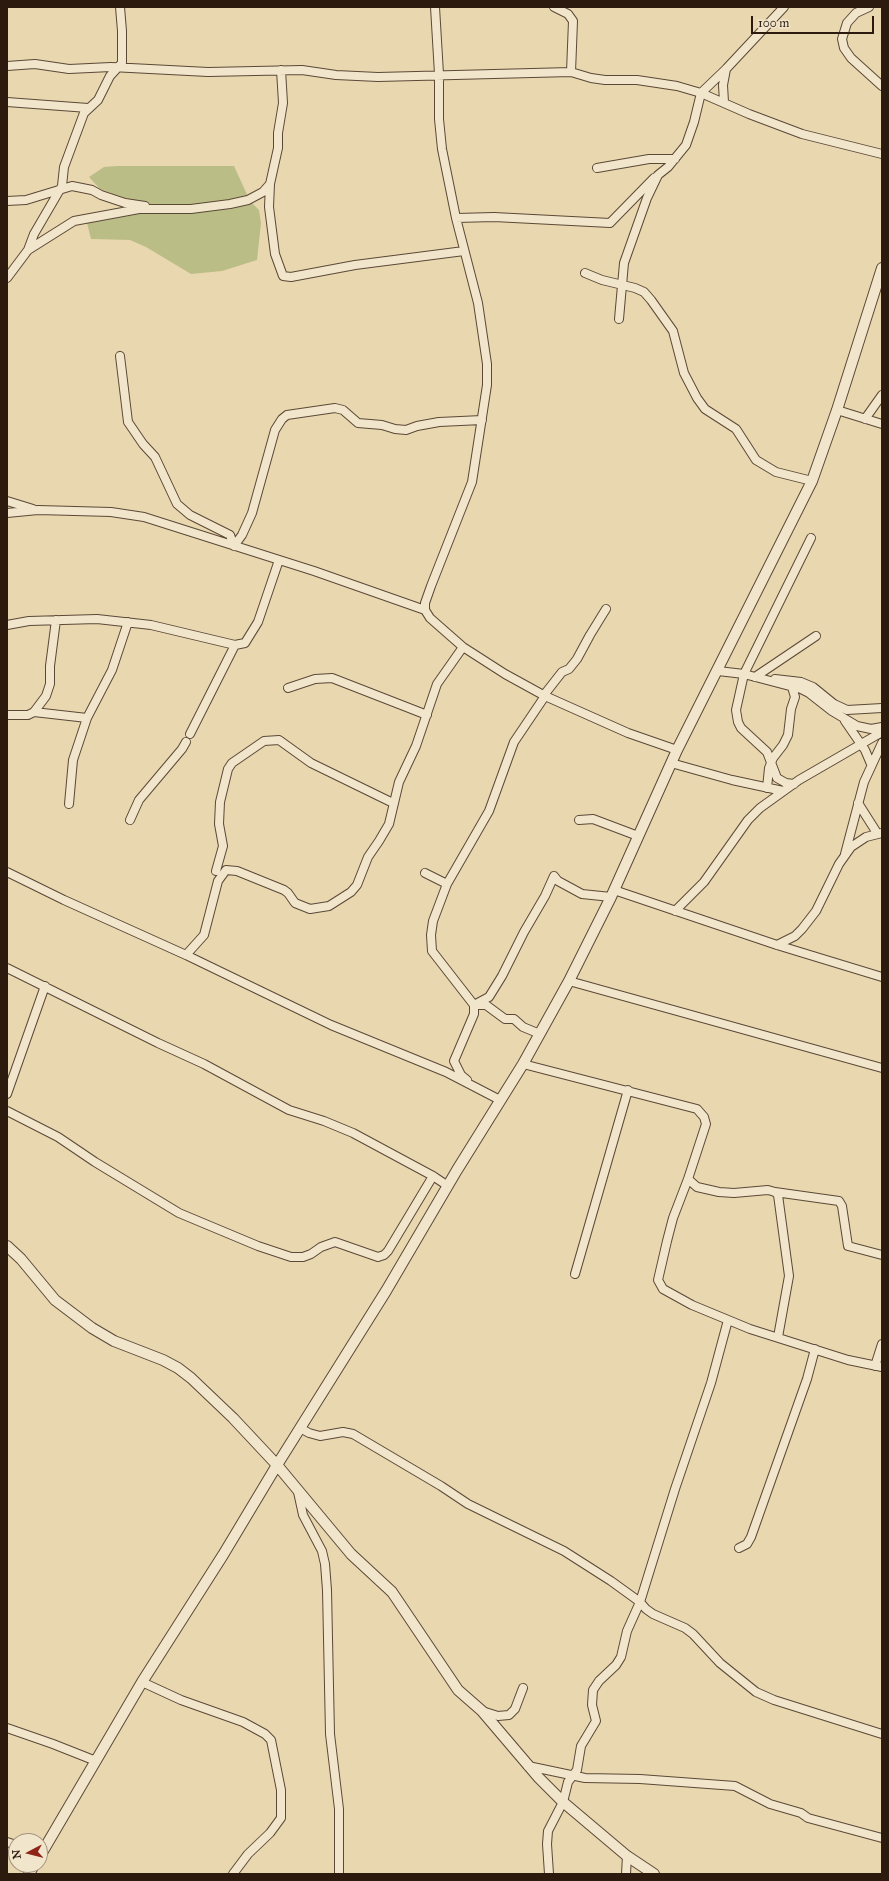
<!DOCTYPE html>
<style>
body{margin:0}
#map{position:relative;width:889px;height:1881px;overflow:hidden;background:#e9d7af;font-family:"IM FELL Great Primer",serif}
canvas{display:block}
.frame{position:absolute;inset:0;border:8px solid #2c1a0f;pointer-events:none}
.north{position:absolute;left:8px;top:1833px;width:40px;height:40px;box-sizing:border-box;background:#f1e5cb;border:1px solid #a29480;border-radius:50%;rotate:263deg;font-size:11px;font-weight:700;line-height:16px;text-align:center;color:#2c1a0f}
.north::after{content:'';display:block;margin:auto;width:14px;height:18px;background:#8f2418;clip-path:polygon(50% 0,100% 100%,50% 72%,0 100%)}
.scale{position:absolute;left:751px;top:16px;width:123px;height:18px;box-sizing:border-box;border:2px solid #2c1a0f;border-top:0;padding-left:5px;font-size:12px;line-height:14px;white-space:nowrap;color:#2c1a0f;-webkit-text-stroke:3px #f1e5cb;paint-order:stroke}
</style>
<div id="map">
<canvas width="889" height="1881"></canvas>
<div class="frame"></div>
<div class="north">N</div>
<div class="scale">100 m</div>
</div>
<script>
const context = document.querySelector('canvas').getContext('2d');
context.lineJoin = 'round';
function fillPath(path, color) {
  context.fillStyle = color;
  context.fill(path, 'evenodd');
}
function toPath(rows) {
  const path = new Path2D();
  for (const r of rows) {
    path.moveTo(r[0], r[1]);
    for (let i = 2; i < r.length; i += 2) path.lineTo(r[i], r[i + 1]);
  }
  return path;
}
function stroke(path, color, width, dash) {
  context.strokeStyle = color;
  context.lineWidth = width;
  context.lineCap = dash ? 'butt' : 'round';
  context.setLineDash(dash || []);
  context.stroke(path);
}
const green = toPath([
 [117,166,234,166,250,201,259,210,261,223,257,260,222,271,191,274,146,247,130,240,91,239,85,215,144,205,100,189,89,177,104,167]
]);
const minor = toPath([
 [435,7,439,74,439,119,442,149,456,218,478,303,487,364,487,385,472,482,431,586,425,603,425,610,430,618,463,647,505,674,545,696,628,733,677,750],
 [554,7,568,14,573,21,571,72],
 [869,7,856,13,847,23,842,39,844,48,851,58,882,86],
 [7,66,35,64,69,69,111,67,208,72,302,70,336,75,378,77,571,72,591,78,605,80,637,80,677,86,701,93,749,114,802,134,882,154],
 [7,102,88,108],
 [724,102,723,85,726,69],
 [597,168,649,159,675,159],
 [270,184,269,207,275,254,283,276,291,277,355,265,464,251],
 [7,201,26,200,72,186,92,190,101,195,125,203,145,206],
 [456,218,494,217,610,223,654,178],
 [28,250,34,234,62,186,64,167,84,113,98,100,110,76,122,63,122,31,120,7],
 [585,273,602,280,635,288,644,292,651,300,673,331,684,373,697,398,705,409,736,429,756,460,776,472,812,481],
 [7,278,28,250,74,221,139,209,191,209,230,204,248,200,263,192,270,184,278,148,278,133,283,103,281,70],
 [619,319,624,263,647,198,658,175,668,167,686,145,694,122,701,93,726,69,784,7],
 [120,356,128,422,143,444,155,457,177,504,190,515,230,535,234,546],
 [837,410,882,424],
 [865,419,882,395],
 [7,501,33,509],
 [7,513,38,510,111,512,144,517,314,571,425,610],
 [234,546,242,535,252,513,275,430,282,419,287,415,335,408,343,410,358,423,382,425,395,429,406,430,417,426,439,422,482,420],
 [7,625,29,621,97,619,151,625,235,645,245,643,258,622,279,560],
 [718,671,744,674,801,689,809,693,832,711,857,726,871,729,882,727],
 [755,677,816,636],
 [775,679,801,682,813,687,834,704,847,710,882,708],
 [288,688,315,679,332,678,427,715],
 [544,695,562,672,569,669,577,659,590,635,606,609],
 [34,712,87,718],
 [7,715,28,715,34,712,46,696,50,684,50,666,56,620],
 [845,721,865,750,871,764],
 [190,734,235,645],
 [671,763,732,780,783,791],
 [794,784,786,783,777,778,767,752,741,728,738,722,736,710,744,674,811,538],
 [767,788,769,768,773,758,783,745,788,735,791,709,795,697,792,687],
 [858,803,877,833],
 [69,804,73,760,87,718,112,670,128,622],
 [130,820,139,800,182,749,186,742],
 [579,820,593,819,638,836],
 [845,854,864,782,882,743],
 [216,871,223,846,219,824,220,802,228,769,232,763,264,741,279,740,311,763,393,803],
 [7,872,64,900,186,955,331,1025,446,1072,500,1100],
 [425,873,447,884],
 [614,890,777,945,882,977],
 [675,911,704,882,748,820,760,808,799,780,882,732],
 [777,945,795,936,802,929,816,911,839,864,851,847,866,837,882,833],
 [186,955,204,935,218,881,226,870,237,871,284,890,288,893,295,903,310,909,329,906,351,892,357,885,368,857,379,841,389,824,399,782,416,746,437,684,463,647],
 [7,968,158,1043,204,1064,289,1110,324,1121,353,1133,433,1176,448,1186],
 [569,981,882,1068],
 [474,1005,489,997,502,976,524,932,545,896,554,876,558,881,582,894,611,897],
 [474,1005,486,1005,505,1019,514,1019,523,1027,540,1034],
 [523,1064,697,1109,704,1117,706,1124,688,1179,673,1218,667,1241,658,1280,663,1289,692,1305,750,1329,848,1360,882,1367],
 [467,1080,461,1075,454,1061,474,1014,474,1005,432,951,431,935,433,921,447,884,489,811,514,742,545,696],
 [7,1094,45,986],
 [7,1111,58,1137,95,1162,179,1213,258,1246,291,1257,303,1257,311,1254,321,1247,335,1242,378,1257,384,1255,388,1251,433,1176],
 [688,1179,697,1187,719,1192,734,1193,768,1190,775,1192,778,1195,789,1276,778,1337],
 [775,1192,839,1201,842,1206,848,1246,882,1255],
 [575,1274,628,1090],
 [875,1366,882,1344],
 [300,1428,309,1433,320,1436,343,1432,353,1434,441,1486,468,1504,564,1551,611,1581,640,1602,646,1609,653,1614,685,1628,693,1634,720,1663,756,1692,774,1700,882,1734],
 [298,1492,303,1515,322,1551,325,1564,327,1590,330,1734,339,1809,339,1874],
 [739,1548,747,1544,751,1537,807,1379,815,1349],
 [142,1682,181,1700,243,1722,265,1734,271,1740,281,1790,281,1818,270,1833,248,1854,233,1874],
 [482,1711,498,1716,509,1715,515,1709,523,1688],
 [7,1728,53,1744,96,1761],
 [528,1766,585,1778,640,1779,735,1786,770,1804,801,1813,808,1818,882,1838],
 [7,1842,16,1845],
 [549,1874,547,1844,548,1831,563,1802,568,1782,577,1770,581,1746,596,1721,592,1705,593,1690,599,1681,616,1665,621,1657,627,1631,640,1602,675,1489,711,1383,728,1320],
 [626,1874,627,1856]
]);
const tertiary = toPath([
 [7,1246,21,1259,55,1300,92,1328,114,1341,163,1360,178,1368,191,1378,233,1418,277,1465,351,1554,392,1592,458,1690,482,1711,539,1778,563,1802,627,1856,654,1874],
 [40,1856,142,1682,223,1555,277,1465,386,1291,457,1170,523,1064,569,981,611,897,677,750,812,481,837,410,882,268],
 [29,1874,34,1865]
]);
fillPath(green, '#bbbd87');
stroke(minor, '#5b4937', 10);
stroke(tertiary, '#5b4937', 12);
stroke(minor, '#f1e5cb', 8);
stroke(tertiary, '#f1e5cb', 10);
</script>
